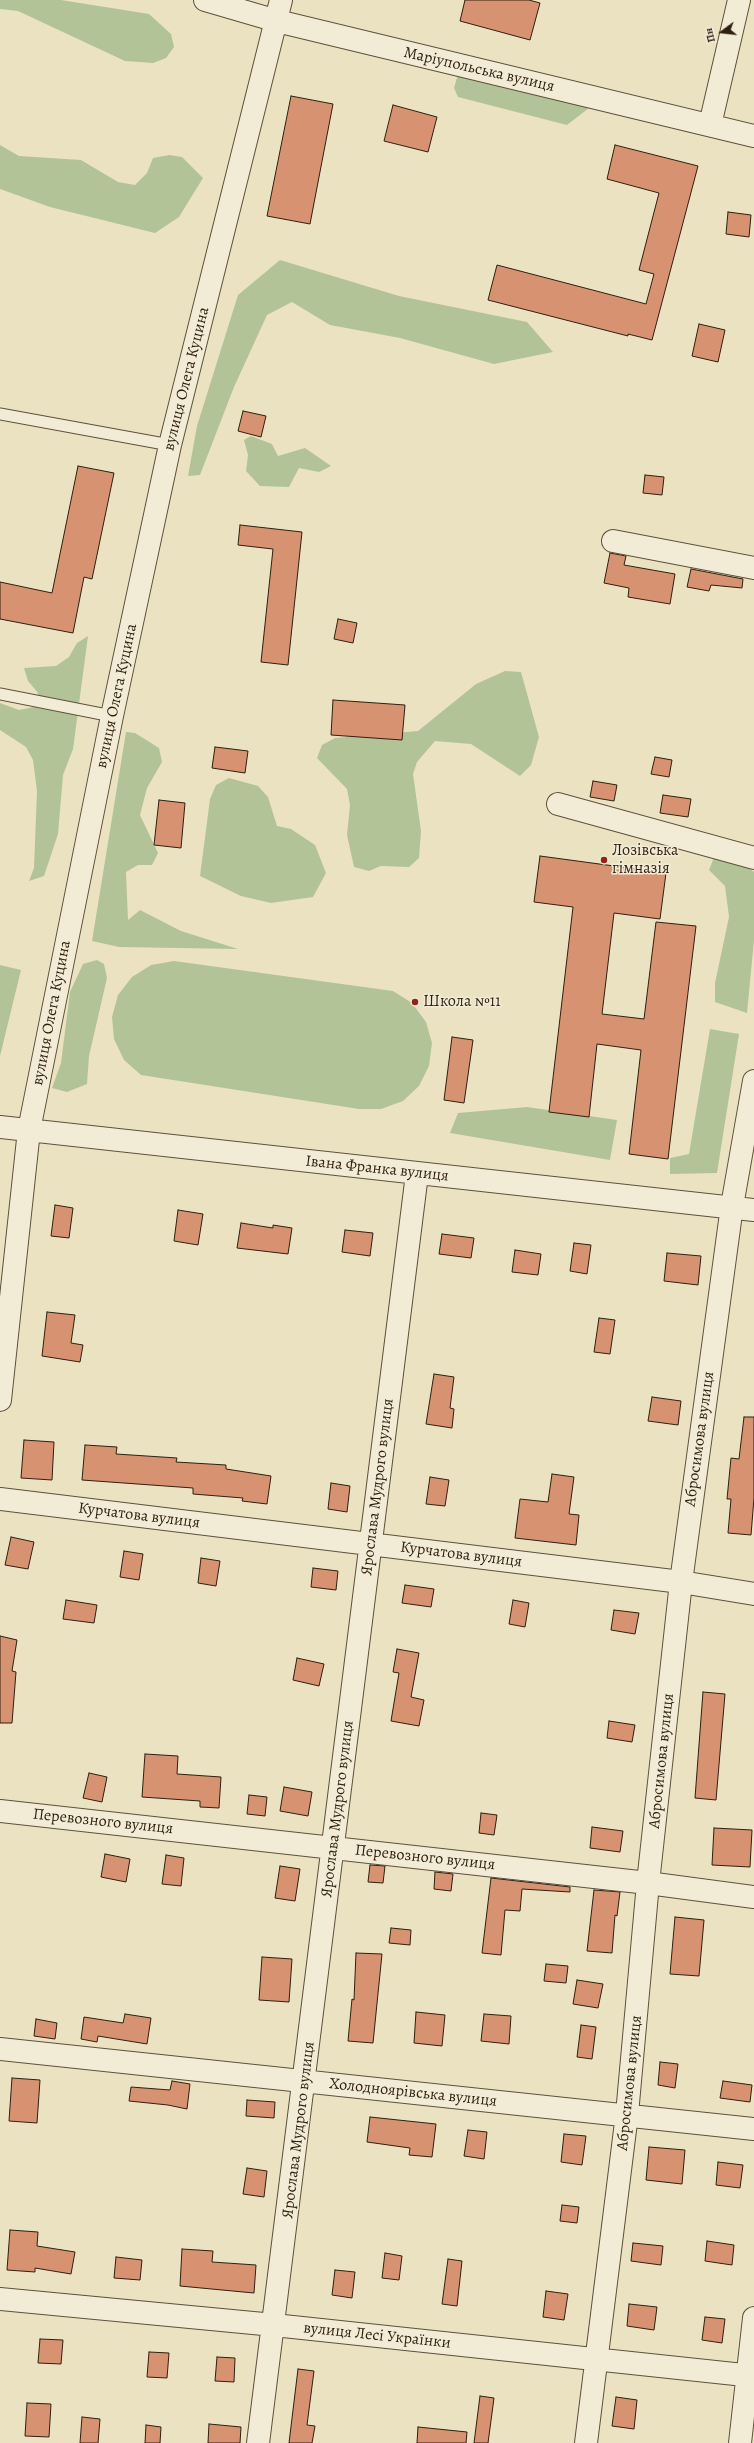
<!DOCTYPE html>
<meta charset="utf-8">
<style>
body{margin:0}
#map{position:relative;width:754px;height:2443px;overflow:hidden;background:#ebe2c2;font-family:Alegreya,serif}
canvas{display:block}
.north{position:absolute;left:702px;top:12px;width:40px;height:40px;-webkit-text-stroke:3px #f2ecd7;paint-order:stroke;rotate:255deg;font-size:11px;font-weight:700;line-height:16px;text-align:center;color:#2f1f0e}
.north::after{content:'';display:block;margin:auto;width:14px;height:18px;background:#2f1f0e;clip-path:polygon(50% 0,100% 100%,50% 72%,0 100%)}
</style>
<div id="map">
<canvas width="754" height="2443"></canvas>
<div class="north">Пн</div>
</div>
<script>
const context = document.querySelector('canvas').getContext('2d');
context.lineJoin = 'round';
function fillPath(path, color) {
  context.fillStyle = color;
  context.fill(path, 'evenodd');
}
function toPath(rows) {
  const path = new Path2D();
  for (const r of rows) {
    path.moveTo(r[0], r[1]);
    for (let i = 2; i < r.length; i += 2) path.lineTo(r[i], r[i + 1]);
  }
  return path;
}
function stroke(path, color, width, dash) {
  context.strokeStyle = color;
  context.lineWidth = width;
  context.lineCap = dash ? 'butt' : 'round';
  context.setLineDash(dash || []);
  context.stroke(path);
}
function label(font, color, halo, rows, align = 'center') {
  context.font = font + ' Alegreya,serif';
  context.lineWidth = 3;
  context.setLineDash([]);
  context.textBaseline = 'middle';
  context.strokeStyle = halo;
  context.fillStyle = color;
  for (const [text, x, y, turn = 0] of rows) {
    context.save();
    context.translate(x, y);
    context.rotate((+turn || 0) * Math.PI / 180);
    context.textAlign = isNaN(turn) ? turn : align;
    if (halo) context.strokeText(text, 0, 0);
    context.fillText(text, 0, 0);
    context.restore();
  }
}
const green = toPath([
 [0,0,61,0,149,14,171,34,174,47,166,58,153,63,125,61,18,11,0,9],
 [459,71,526,79,589,108,567,125,458,97,454,88],
 [0,145,19,156,81,160,118,182,135,185,147,173,153,158,169,155,182,157,203,178,179,217,155,233,50,207,0,189],
 [280,260,399,296,527,322,553,352,494,364,400,338,330,325,292,302,267,315,234,387,200,475,188,476,197,426,238,295],
 [251,436,272,444,278,456,305,448,331,466,319,472,299,468,289,487,260,486,246,471,248,455,244,440],
 [88,636,73,749,63,775,58,834,44,876,29,881,34,868,37,791,33,760,26,747,0,730,0,703,19,710,34,707,38,693,28,681,24,668,56,666,69,657,77,643],
 [505,671,521,672,539,737,531,765,520,776,471,744,435,741,417,762,413,774,421,831,419,858,409,867,381,866,369,871,354,867,347,835,350,805,347,789,317,758,322,745,335,738,418,731,476,684],
 [126,732,135,733,159,748,162,762,147,788,140,815,158,853,152,865,138,865,126,872,128,920,140,910,181,931,238,949,119,947,92,941],
 [229,778,258,786,268,797,277,826,291,829,315,845,326,873,313,897,271,903,241,896,200,876,210,799,216,785],
 [717,850,728,850,754,872,754,940,747,1013,715,1002,715,983,729,917,725,886,709,870],
 [97,960,104,964,107,978,89,1056,87,1084,67,1092,52,1088,61,1063,70,992,83,964],
 [174,961,393,991,412,1003,426,1022,432,1043,429,1066,419,1086,403,1101,381,1109,359,1109,141,1075,124,1060,114,1039,112,1017,118,995,132,977,151,965],
 [0,965,21,970,0,1056],
 [710,1029,739,1034,717,1173,670,1174,670,1158,689,1154],
 [527,1107,617,1120,610,1160,450,1133,458,1113]
]);
const building = toPath([
 [465,0,529,0,540,3,530,40,460,21,465,0],
 [291,96,333,104,310,224,267,216,291,96],
 [393,105,437,117,428,152,384,141,393,105],
 [615,145,698,166,652,340,628,334,628,336,488,300,497,265,646,304,654,274,639,270,659,193,607,179,615,145],
 [728,212,751,215,749,237,726,234,728,212],
 [699,324,725,330,718,362,692,356,699,324],
 [243,411,266,416,261,437,238,431,243,411],
 [78,466,114,473,92,579,84,577,73,633,0,619,0,582,52,593,78,466],
 [645,475,664,477,662,495,643,493,645,475],
 [240,525,302,532,288,665,261,662,273,549,238,545,240,525],
 [610,553,626,556,624,565,675,574,670,604,628,597,629,588,604,583,610,553],
 [691,569,743,579,742,588,711,585,709,591,687,587,691,569],
 [338,619,357,623,353,643,334,639,338,619],
 [333,700,405,705,402,740,331,735,333,700],
 [215,747,248,751,245,773,212,768,215,747],
 [655,757,672,760,669,777,651,774,655,757],
 [593,781,617,785,614,801,590,797,593,781],
 [663,795,691,799,688,817,660,813,663,795],
 [159,800,185,803,181,848,154,845,159,800],
 [540,856,666,873,660,919,614,913,602,1014,644,1019,656,922,696,926,668,1159,629,1154,641,1050,597,1044,589,1117,549,1112,573,907,534,902,540,856],
 [452,1037,473,1040,464,1103,444,1100,452,1037],
 [55,1205,73,1208,69,1238,51,1236,55,1205],
 [178,1210,203,1214,198,1245,174,1241,178,1210],
 [241,1223,273,1228,273,1225,292,1228,288,1254,237,1248,241,1223],
 [345,1230,373,1233,370,1256,342,1252,345,1230],
 [442,1234,474,1238,471,1258,439,1254,442,1234],
 [574,1243,591,1245,587,1274,570,1271,574,1243],
 [515,1250,541,1254,538,1275,512,1272,515,1250],
 [667,1253,701,1256,698,1285,664,1281,667,1253],
 [47,1312,75,1315,71,1343,83,1345,80,1362,42,1356,47,1312],
 [599,1318,615,1320,610,1354,594,1352,599,1318],
 [434,1374,454,1377,450,1408,454,1409,452,1428,426,1424,434,1374],
 [652,1397,681,1401,678,1425,648,1421,652,1397],
 [744,1417,754,1417,754,1498,751,1535,728,1533,731,1499,727,1499,731,1458,739,1459,744,1417],
 [24,1440,54,1442,52,1480,21,1478,24,1440],
 [85,1445,117,1447,116,1454,177,1458,176,1462,226,1465,226,1469,271,1476,267,1504,242,1501,243,1498,193,1494,193,1488,82,1480,85,1445],
 [552,1474,574,1477,569,1514,579,1515,576,1545,515,1538,520,1499,548,1502,552,1474],
 [430,1477,449,1480,445,1506,426,1504,430,1477],
 [331,1483,350,1486,347,1512,328,1509,331,1483],
 [11,1537,34,1542,28,1569,5,1565,11,1537],
 [124,1551,143,1554,139,1580,120,1577,124,1551],
 [201,1558,220,1561,216,1586,198,1583,201,1558],
 [313,1568,338,1571,336,1590,311,1587,313,1568],
 [405,1585,434,1589,431,1607,402,1603,405,1585],
 [66,1600,97,1605,94,1623,63,1619,66,1600],
 [513,1600,529,1603,525,1627,509,1624,513,1600],
 [614,1610,639,1613,635,1634,611,1630,614,1610],
 [0,1636,17,1640,12,1671,16,1672,12,1723,0,1723,0,1636],
 [397,1649,419,1653,411,1697,424,1700,419,1726,391,1721,399,1673,393,1672,397,1649],
 [297,1658,324,1664,319,1686,293,1680,297,1658],
 [703,1692,725,1694,716,1800,695,1798,703,1692],
 [609,1721,635,1725,632,1742,607,1738,609,1721],
 [145,1754,178,1756,177,1774,221,1777,219,1808,200,1807,200,1801,142,1797,145,1754],
 [89,1773,107,1777,102,1802,83,1798,89,1773],
 [284,1787,312,1792,308,1816,280,1811,284,1787],
 [249,1795,267,1797,265,1816,247,1814,249,1795],
 [481,1813,497,1815,494,1835,479,1833,481,1813],
 [592,1827,623,1831,620,1852,590,1848,592,1827],
 [714,1828,752,1830,750,1867,712,1865,714,1828],
 [105,1854,130,1859,126,1882,101,1877,105,1854],
 [166,1855,184,1858,181,1886,162,1884,166,1855],
 [370,1865,385,1866,383,1883,368,1882,370,1865],
 [280,1866,300,1869,295,1901,275,1898,280,1866],
 [435,1872,453,1874,451,1891,434,1889,435,1872],
 [491,1878,570,1887,570,1892,522,1889,520,1911,505,1910,501,1955,482,1953,491,1878],
 [594,1890,620,1892,617,1916,615,1915,612,1953,587,1951,594,1890],
 [675,1917,704,1920,699,1976,670,1974,675,1917],
 [391,1928,411,1930,410,1945,389,1943,391,1928],
 [356,1953,382,1954,373,2043,348,2041,352,1999,354,2000,356,1953],
 [262,1957,292,1959,289,2002,259,2000,262,1957],
 [546,1964,568,1966,566,1983,544,1981,546,1964],
 [577,1980,603,1984,598,2008,573,2004,577,1980],
 [416,2012,445,2015,442,2046,414,2043,416,2012],
 [125,2014,151,2018,147,2044,98,2036,97,2042,81,2039,84,2017,123,2023,125,2014],
 [484,2014,511,2016,509,2044,481,2041,484,2014],
 [36,2019,57,2023,55,2039,34,2036,36,2019],
 [581,2025,596,2027,592,2059,577,2057,581,2025],
 [660,2062,678,2064,675,2088,658,2085,660,2062],
 [12,2078,40,2080,37,2123,9,2121,12,2078],
 [172,2081,190,2084,187,2109,168,2105,129,2101,131,2087,170,2090,172,2081],
 [723,2081,752,2085,750,2102,720,2098,723,2081],
 [247,2100,275,2102,274,2118,246,2116,247,2100],
 [370,2117,436,2124,432,2157,409,2155,410,2148,367,2142,370,2117],
 [468,2130,487,2132,484,2159,464,2156,468,2130],
 [564,2134,586,2136,582,2165,561,2162,564,2134],
 [649,2147,685,2150,682,2184,646,2180,649,2147],
 [718,2162,743,2165,740,2188,716,2185,718,2162],
 [247,2168,267,2171,264,2197,243,2194,247,2168],
 [562,2205,579,2207,577,2223,560,2221,562,2205],
 [10,2230,38,2232,37,2246,75,2252,71,2274,35,2268,35,2272,7,2270,10,2230],
 [707,2241,734,2245,732,2265,705,2261,707,2241],
 [633,2243,663,2246,661,2265,631,2261,633,2243],
 [182,2249,213,2251,212,2262,256,2265,254,2293,180,2286,182,2249],
 [385,2253,402,2256,399,2280,382,2278,385,2253],
 [116,2257,142,2260,140,2280,114,2278,116,2257],
 [448,2259,462,2261,457,2306,442,2304,448,2259],
 [335,2270,355,2272,352,2298,332,2295,335,2270],
 [546,2291,568,2294,564,2320,543,2317,546,2291],
 [629,2304,657,2307,654,2330,627,2326,629,2304],
 [705,2317,725,2319,722,2343,702,2340,705,2317],
 [40,2339,63,2340,61,2364,38,2363,40,2339],
 [149,2352,169,2353,167,2378,147,2377,149,2352],
 [217,2357,235,2358,234,2382,215,2381,217,2357],
 [298,2369,314,2371,307,2425,315,2426,312,2443,289,2443,298,2369],
 [480,2396,494,2398,488,2443,474,2443,480,2396],
 [616,2397,637,2400,634,2429,612,2426,616,2397],
 [27,2403,51,2404,49,2437,25,2436,27,2403],
 [82,2417,100,2419,98,2443,80,2443,82,2417],
 [209,2424,241,2427,240,2443,208,2443,209,2424],
 [146,2425,161,2427,160,2443,145,2443,146,2425],
 [418,2427,467,2432,466,2443,417,2443,418,2427]
]);
const lane = toPath([
 [0,414,170,445],
 [0,694,112,716]
]);
const street = toPath([
 [205,0,277,21,754,136],
 [710,125,739,0],
 [613,541,754,568],
 [558,804,754,858],
 [0,1127,754,1210],
 [0,1400,29,1130,112,716,170,445,281,0],
 [0,1499,681,1582,754,1594],
 [0,1811,648,1883,754,1897],
 [0,2049,754,2129],
 [0,2299,274,2325,754,2376],
 [258,2443,417,1174],
 [586,2443,627,2114,648,1883,681,1582,732,1206,754,1081],
 [740,2443,754,2318]
]);
const markers = [
 [604,860,4,"#8f2418"],
 [415,1002,4,"#8f2418"]
];
const streetNames = [
 ["Маріупольська вулиця",479,70,13],
 ["вулиця Олега Куцина",187,379,-76],
 ["вулиця Олега Куцина",117,696,-78],
 ["вулиця Олега Куцина",52,1013,-79],
 ["Івана Франка вулиця",377,1169,6],
 ["Абросимова вулиця",700,1439,-82],
 ["Ярослава Мудрого вулиця",378,1487,-83],
 ["Курчатова вулиця",139,1516,7],
 ["Курчатова вулиця",461,1555,7],
 ["Абросимова вулиця",662,1761,-84],
 ["Ярослава Мудрого вулиця",338,1809,-83],
 ["Перевозного вулиця",103,1822,6],
 ["Перевозного вулиця",425,1858,6],
 ["Абросимова вулиця",630,2083,-84],
 ["Холодноярівська вулиця",413,2093,6],
 ["Ярослава Мудрого вулиця",299,2130,-83],
 ["вулиця Лесі Українки",377,2336,6]
];
const poiNames = [
 ["Лозівська",612,851],
 ["гімназія",612,869],
 ["Школа №11",423,1002]
];
fillPath(green, '#b2c497');
fillPath(building, '#d79271');
stroke(building, '#2f1f0e', 1);
stroke(lane, '#5e503b', 13);
stroke(street, '#5e503b', 24);
stroke(lane, '#f2ecd7', 11);
stroke(street, '#f2ecd7', 22);
for (const [x, y, r, color] of markers) {
  const dot = new Path2D();
  dot.arc(x, y, r, 0, 2 * Math.PI);
  context.fillStyle = color;
  context.fill(dot);
  stroke(dot, '#f2ecd7', 1.5);
}
label('16px', '#2f1f0e', '#f2ecd7', streetNames);
label('16px', '#2f1f0e', '#f2ecd7', poiNames, 'left');
</script>
